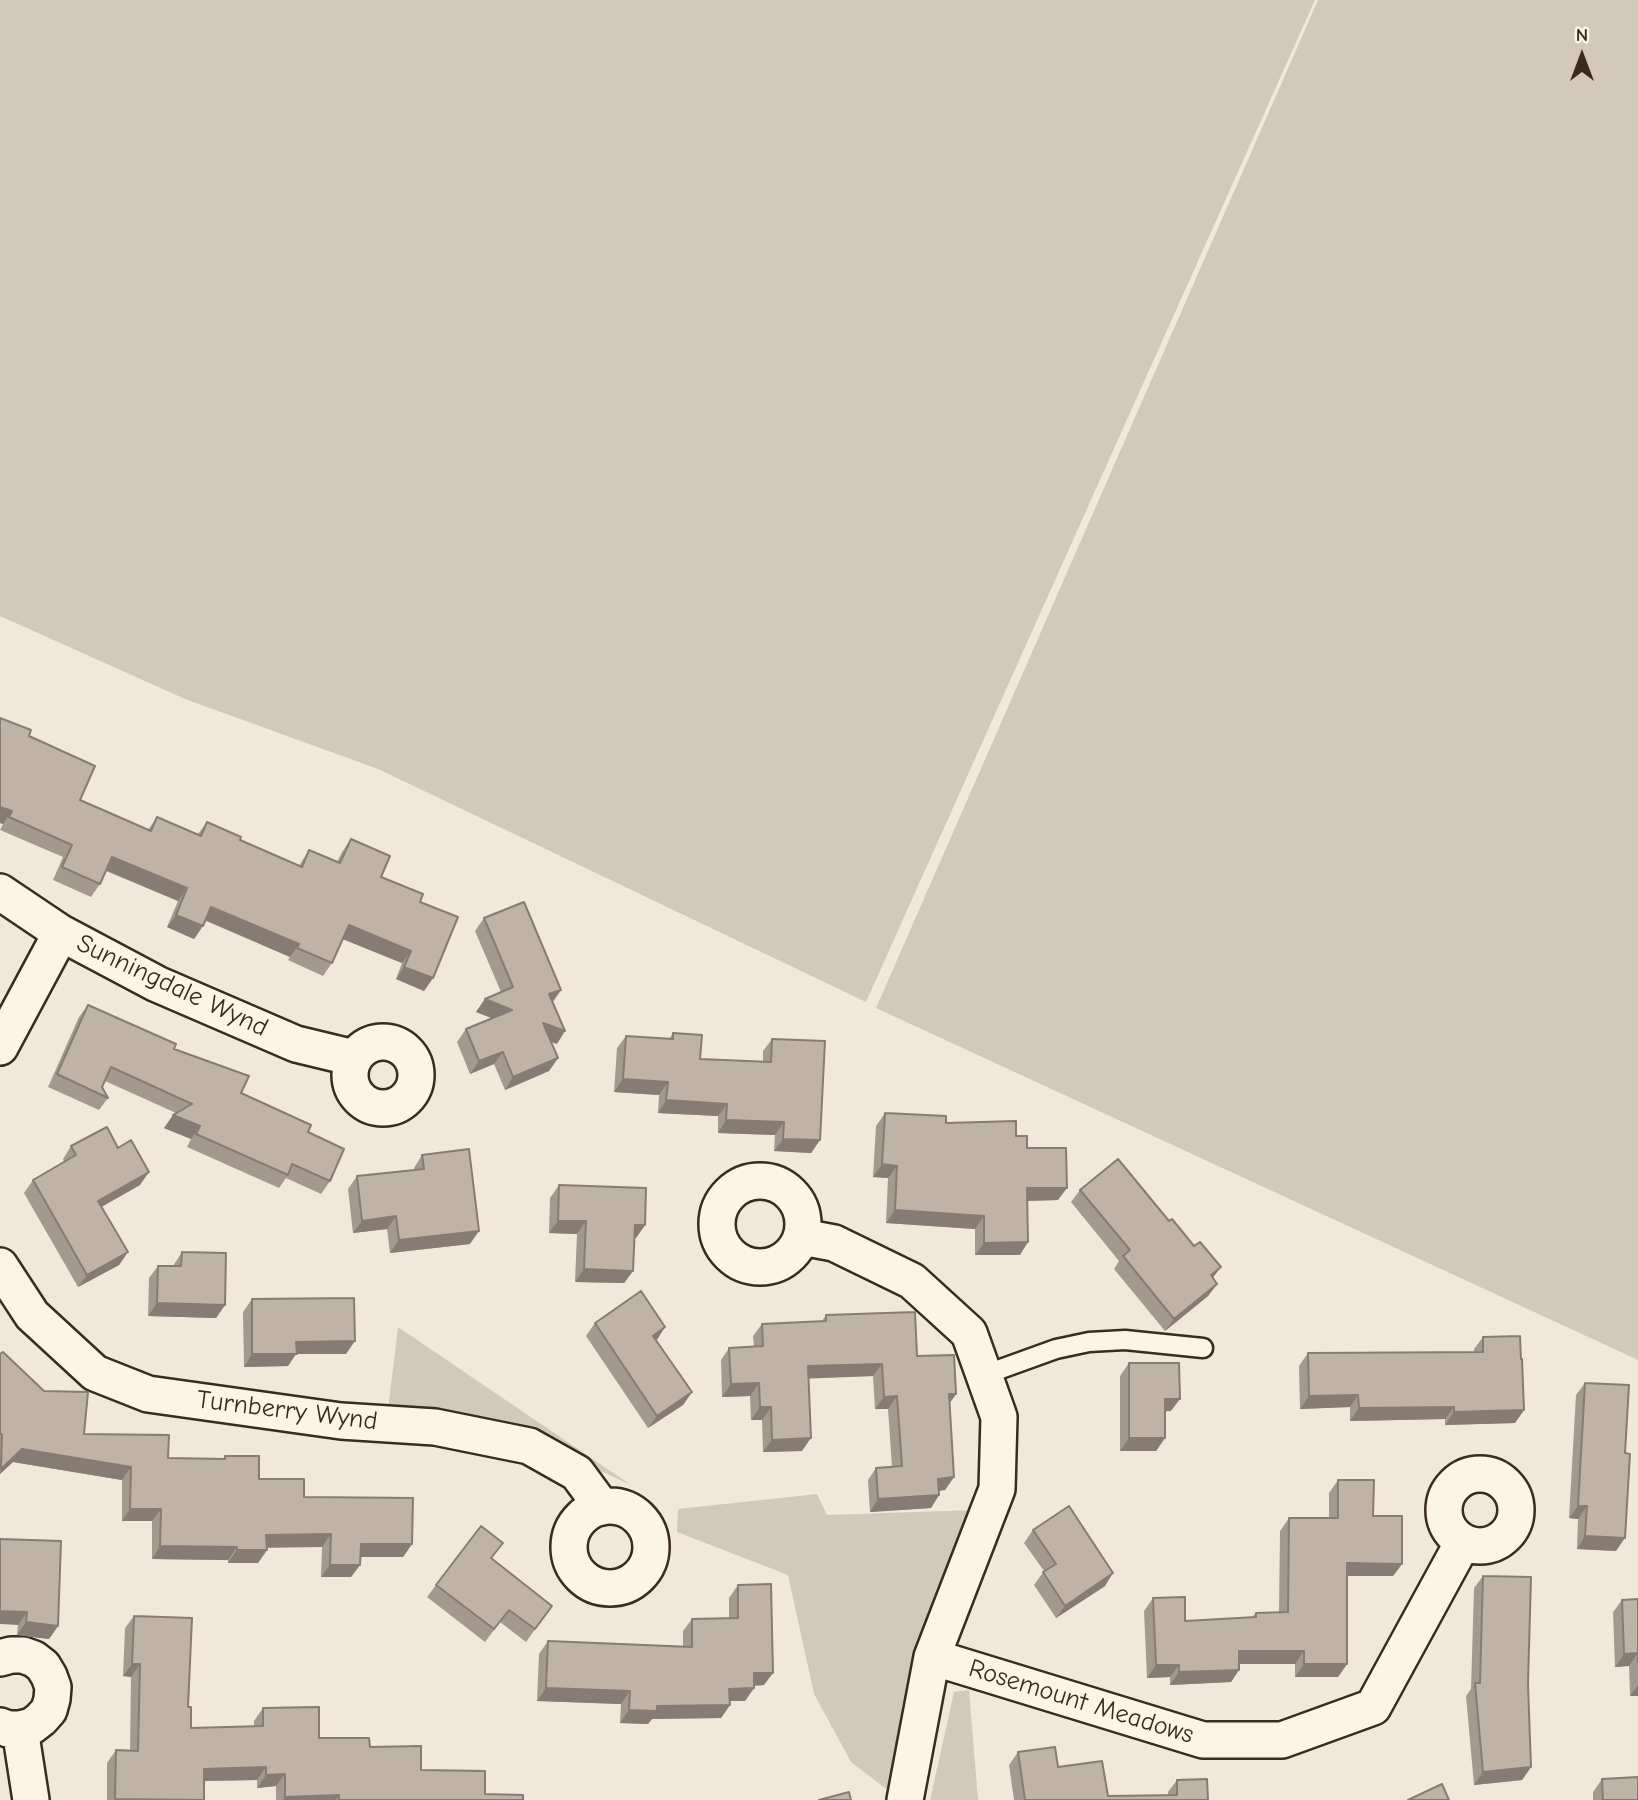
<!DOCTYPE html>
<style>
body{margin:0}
#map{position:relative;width:1638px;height:1800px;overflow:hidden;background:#f0e9d9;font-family:"Comic Neue",sans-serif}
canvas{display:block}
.north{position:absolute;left:1547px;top:21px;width:70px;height:70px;-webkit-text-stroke:5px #fcf5e5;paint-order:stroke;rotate:0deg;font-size:19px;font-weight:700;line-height:28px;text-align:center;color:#3b2a1e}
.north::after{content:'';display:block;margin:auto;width:24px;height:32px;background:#3b2a1e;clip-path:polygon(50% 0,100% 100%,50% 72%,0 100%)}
</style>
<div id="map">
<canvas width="1638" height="1800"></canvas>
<div class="north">N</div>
</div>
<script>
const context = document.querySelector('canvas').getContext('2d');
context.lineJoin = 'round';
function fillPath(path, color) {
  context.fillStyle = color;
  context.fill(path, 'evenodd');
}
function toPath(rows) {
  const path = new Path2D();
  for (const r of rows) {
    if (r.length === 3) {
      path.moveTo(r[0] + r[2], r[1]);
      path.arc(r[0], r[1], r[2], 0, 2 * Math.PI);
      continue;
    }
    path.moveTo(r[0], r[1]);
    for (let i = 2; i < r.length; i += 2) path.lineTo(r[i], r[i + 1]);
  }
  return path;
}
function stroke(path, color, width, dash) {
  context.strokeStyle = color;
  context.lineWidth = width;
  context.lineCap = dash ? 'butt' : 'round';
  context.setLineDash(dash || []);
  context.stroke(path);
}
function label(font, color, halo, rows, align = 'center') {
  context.font = font + ' "Comic Neue",sans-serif';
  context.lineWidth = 5;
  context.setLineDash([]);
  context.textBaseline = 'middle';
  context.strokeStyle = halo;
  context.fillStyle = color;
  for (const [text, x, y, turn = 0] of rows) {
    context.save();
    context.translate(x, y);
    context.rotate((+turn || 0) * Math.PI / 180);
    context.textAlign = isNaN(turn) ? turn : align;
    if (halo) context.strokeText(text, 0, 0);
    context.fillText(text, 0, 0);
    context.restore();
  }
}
const green = toPath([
 [0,0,1315,0,866,1002,378,769,185,699,0,616],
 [1318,0,1638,0,1638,1360,876,1008],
 [398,1327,631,1485,520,1434,388,1410],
 [817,1494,827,1515,974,1510,922,1672,889,1791,851,1762,814,1694,788,1575,677,1532,678,1509],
 [969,1690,978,1800,930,1800,954,1692]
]);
const service = toPath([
 [984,1375,1056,1349,1089,1342,1125,1340,1203,1348]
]);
const minor = toPath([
 [0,892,61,933,157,984,296,1044,354,1058],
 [383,1075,33],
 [0,1047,61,933],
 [760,1224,43],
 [802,1237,834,1243,912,1281,969,1333,999,1417,997,1489,932,1657,905,1800],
 [0,1266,32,1315,95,1373,148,1394,341,1421,435,1427,529,1446,577,1473,602,1507],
 [1480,1510,36],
 [610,1547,41],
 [932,1657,1203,1740,1282,1740,1373,1707,1463,1542],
 [0,1658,11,1655,23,1655,34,1659,43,1666,49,1676,53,1687,52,1699,49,1710,41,1719,32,1726,20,1729,8,1729,0,1726],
 [20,1729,31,1800]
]);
const wall = toPath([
 [0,718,29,736,80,800,148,830,157,817,198,834,207,822,240,840,299,866,309,850,337,862,342,852,351,839,381,877,420,902,433,978,424,991,396,979,402,963,343,939,332,963,323,976,288,960,290,957,206,921,194,939,167,927,178,901,106,871,100,884,91,897,53,880,63,857,0,830,3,824,0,823],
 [484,918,561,990,553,1002,557,1044,551,1042,558,1058,549,1071,505,1090,494,1064,470,1074,457,1042,466,1029,492,1018,476,1012,485,999,501,992,475,931],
 [88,1005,174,1049,241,1093,308,1132,330,1181,321,1194,286,1178,279,1188,187,1147,191,1139,164,1128,176,1113,105,1081,102,1087,108,1098,99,1110,48,1087,79,1017],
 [673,1033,700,1059,763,1062,763,1051,772,1039,820,1140,811,1153,774,1151,775,1135,718,1133,718,1116,658,1113,659,1095,614,1092,617,1048,626,1036,669,1039],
 [885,1113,1016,1136,1027,1148,1058,1200,1028,1201,1020,1255,975,1255,975,1229,886,1223,888,1178,873,1177,876,1126],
 [71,1146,118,1148,140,1185,101,1207,128,1252,119,1265,78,1287,24,1193,33,1180,64,1162,63,1159],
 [422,1155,470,1244,390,1253,387,1229,353,1233,348,1189,357,1176,414,1170,414,1168],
 [559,1185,645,1225,636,1238,634,1238,633,1271,624,1283,575,1282,577,1234,549,1233,550,1198],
 [1080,1190,1217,1284,1208,1296,1165,1331,1114,1269,1119,1261,1071,1202],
 [182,1252,225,1305,216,1318,148,1316,149,1278,158,1266,173,1266],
 [252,1299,346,1354,296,1354,288,1366,244,1367,243,1312],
 [826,1315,917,1356,956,1394,949,1404,954,1477,945,1490,939,1491,939,1495,931,1508,870,1512,868,1480,876,1468,892,1467,888,1409,875,1409,873,1376,809,1378,802,1451,763,1452,762,1420,751,1420,750,1396,722,1397,721,1360,729,1348,754,1347,753,1336,762,1324,822,1321],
 [595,1323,656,1340,692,1392,683,1405,648,1428,586,1336],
 [1483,1337,1524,1410,1515,1423,1445,1425,1445,1419,1350,1421,1350,1407,1300,1409,1299,1366,1308,1353,1474,1352,1474,1349],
 [0,1354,84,1434,168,1458,224,1459,225,1456,259,1479,304,1497,412,1544,403,1557,360,1557,360,1565,351,1577,321,1577,322,1547,267,1547,267,1550,258,1563,228,1563,228,1560,152,1559,152,1521,122,1521,122,1480,13,1462,0,1474],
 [1129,1363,1171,1411,1165,1411,1165,1438,1156,1451,1120,1451,1120,1376],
 [1585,1383,1625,1453,1616,1551,1577,1549,1578,1519,1569,1518,1576,1395],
 [1338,1480,1373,1516,1402,1564,1393,1576,1347,1576,1347,1664,1338,1677,1295,1677,1295,1664,1239,1664,1239,1670,1231,1682,1170,1685,1170,1677,1147,1678,1144,1611,1153,1598,1185,1621,1252,1617,1256,1613,1279,1612,1280,1531,1289,1518,1329,1518,1329,1493],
 [1033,1530,1105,1586,1056,1618,1034,1585,1044,1571,1024,1543],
 [0,1539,58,1626,49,1639,17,1635,18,1625],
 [491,1559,552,1606,526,1642,500,1622,485,1642,427,1597,436,1585],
 [1483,1576,1528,1684,1531,1767,1522,1780,1474,1785,1466,1696,1471,1689,1474,1588],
 [738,1585,764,1685,754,1686,754,1688,745,1701,730,1701,730,1705,721,1718,652,1719,648,1724,620,1723,621,1704,537,1701,539,1654,548,1641,683,1647,683,1631,692,1619,729,1618,729,1598],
 [1638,1599,1638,1696,1630,1696,1629,1666,1615,1667,1613,1612,1622,1600],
 [134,1616,188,1707,191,1728,254,1726,254,1721,263,1708,319,1738,370,1747,421,1770,485,1794,523,1800,276,1800,276,1786,257,1788,257,1780,204,1781,204,1800,107,1800,107,1763,116,1750,130,1751,131,1677,123,1676,125,1628],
 [1018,1752,1058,1767,1108,1796,1168,1795,1168,1792,1177,1780,1208,1800,1014,1800,1009,1765],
 [1602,1779,1638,1800,1593,1800,1593,1792]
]);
const shadedWall = toPath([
 [0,807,12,811,3,824,0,823],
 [112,857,187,888,178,901,103,869],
 [211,907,299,944,290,957,203,919],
 [176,915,203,926,194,939,167,927],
 [349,925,411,951,402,963,340,938],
 [404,967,433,978,424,991,396,979],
 [561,990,552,1002,549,994],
 [485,999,512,1010,504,1023,476,1012],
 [543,1023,565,1031,557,1044,534,1035],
 [503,1052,494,1064,470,1074,479,1061],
 [558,1058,549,1071,505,1090,513,1077],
 [623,1079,668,1082,659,1095,614,1092],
 [666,1100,727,1104,718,1116,658,1113],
 [173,1115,200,1126,191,1139,164,1128],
 [726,1120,784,1122,775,1135,718,1133],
 [783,1139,820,1140,811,1153,774,1151],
 [882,1164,897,1166,888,1178,873,1177],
 [149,1172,140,1185,89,1214,98,1201],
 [1027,1188,1067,1188,1058,1200,1019,1201],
 [895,1210,984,1216,975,1229,886,1223],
 [396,1216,387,1229,353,1233,362,1221],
 [558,1221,586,1221,577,1234,549,1233],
 [635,1225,645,1225,636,1238,626,1238],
 [479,1231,470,1244,390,1253,399,1240],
 [1028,1242,1020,1255,975,1255,984,1243],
 [128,1252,119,1265,78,1287,87,1275],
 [1221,1267,1212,1279,1211,1275],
 [584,1269,633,1271,624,1283,575,1282],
 [1217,1284,1208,1296,1165,1331,1174,1319],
 [157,1303,225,1305,216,1318,148,1316],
 [665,1327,657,1340,653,1336],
 [355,1341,346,1354,296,1354,288,1366,244,1367,252,1354,296,1342],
 [882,1364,873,1376,799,1379,808,1366],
 [759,1383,750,1396,722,1397,731,1384],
 [692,1392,683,1405,648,1428,657,1416],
 [949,1394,956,1394,947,1407],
 [1358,1395,1350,1407,1300,1409,1309,1396],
 [897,1396,888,1409,875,1409,884,1397],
 [1165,1399,1180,1399,1171,1411,1156,1412],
 [760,1407,771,1407,762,1420,751,1420],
 [1454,1407,1445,1419,1350,1421,1359,1408],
 [1524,1410,1515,1423,1445,1425,1454,1412],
 [811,1438,802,1451,763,1452,772,1440],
 [1129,1438,1165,1438,1156,1451,1120,1451],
 [22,1449,131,1467,122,1480,13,1462,0,1474,1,1469],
 [954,1477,945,1490,930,1491,938,1479],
 [939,1495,931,1508,870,1512,878,1499],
 [1578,1506,1587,1506,1578,1519,1569,1518],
 [130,1509,161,1509,152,1521,122,1521],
 [331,1534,322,1547,257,1548,266,1535],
 [1585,1536,1625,1538,1616,1551,1577,1549],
 [361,1544,412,1544,403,1557,352,1557],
 [160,1546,237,1547,228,1560,152,1559],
 [237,1550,267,1550,258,1563,228,1563],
 [1347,1563,1402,1564,1393,1576,1338,1576],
 [330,1565,360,1565,351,1577,321,1577],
 [1113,1573,1105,1586,1056,1618,1065,1606],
 [0,1611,27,1612,18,1625,0,1624],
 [26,1622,58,1626,49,1639,17,1635],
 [1239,1651,1304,1651,1295,1664,1230,1664],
 [1638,1653,1629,1666,1615,1667,1624,1654],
 [132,1664,140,1664,131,1677,123,1676],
 [1304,1664,1347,1664,1338,1677,1295,1677],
 [1156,1665,1179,1665,1170,1677,1147,1678],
 [1239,1670,1231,1682,1170,1685,1179,1672],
 [754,1673,773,1673,764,1685,745,1686],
 [1638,1685,1638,1696,1630,1696],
 [546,1688,630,1691,621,1704,537,1701],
 [754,1688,745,1701,721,1701,729,1689],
 [730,1705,721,1718,652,1719,648,1724,620,1723,629,1710,657,1706],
 [266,1767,257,1780,195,1781,204,1769],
 [1531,1767,1522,1780,1474,1785,1483,1772],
 [285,1774,276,1786,257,1788,266,1775],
 [339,1795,336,1800,283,1800,285,1797]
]);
const building = toPath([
 [0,718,31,730,29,736,95,766,80,800,151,831,157,817,201,836,207,822,241,837,240,840,302,867,309,850,340,863,351,839,390,856,381,877,423,894,420,902,458,917,433,978,404,967,411,951,349,925,332,963,297,948,299,944,211,907,203,926,176,915,187,888,112,857,100,884,62,867,72,845,9,817,12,811,0,807,0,718],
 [524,902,561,990,549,994,565,1031,543,1023,558,1058,513,1077,503,1052,479,1061,466,1029,512,1010,485,999,513,987,484,918,524,902],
 [88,1005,176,1044,174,1049,249,1076,241,1093,311,1125,308,1132,344,1149,330,1181,292,1164,288,1175,196,1134,200,1126,173,1115,192,1104,111,1067,102,1087,108,1098,57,1074,88,1005],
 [673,1033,702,1035,700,1059,771,1062,772,1039,825,1041,820,1140,783,1139,784,1122,726,1120,727,1104,666,1100,668,1082,623,1079,626,1036,673,1039,673,1033],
 [885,1113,946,1116,946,1123,1016,1121,1016,1136,1027,1136,1027,1148,1066,1148,1067,1188,1027,1188,1028,1242,984,1243,984,1216,895,1210,897,1166,882,1164,885,1113],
 [107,1127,118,1148,131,1140,149,1172,98,1201,128,1252,87,1275,33,1180,76,1155,71,1146,107,1127],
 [469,1149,479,1231,399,1240,396,1216,362,1221,357,1176,424,1169,422,1155,469,1149],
 [1118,1159,1169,1221,1172,1219,1194,1246,1200,1242,1221,1267,1211,1275,1217,1284,1174,1319,1123,1256,1130,1250,1080,1190,1118,1159],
 [559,1185,646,1188,645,1225,635,1225,633,1271,584,1269,586,1221,558,1221,559,1185],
 [182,1252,226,1253,225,1305,157,1303,158,1266,181,1266,182,1252],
 [641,1291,665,1327,653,1336,692,1392,657,1416,595,1323,641,1291],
 [354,1298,355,1341,296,1342,297,1354,252,1354,252,1299,354,1298],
 [915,1312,917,1356,954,1355,956,1394,949,1394,954,1477,938,1479,939,1495,878,1499,876,1468,902,1466,897,1396,884,1397,882,1364,808,1366,811,1438,772,1440,771,1407,760,1407,759,1383,731,1384,729,1348,763,1346,762,1324,826,1321,826,1315,915,1312],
 [1520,1336,1521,1359,1522,1359,1524,1410,1454,1412,1454,1407,1359,1408,1358,1395,1309,1396,1308,1353,1483,1352,1483,1337,1520,1336],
 [3,1352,44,1391,88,1392,84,1434,169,1435,168,1458,225,1459,225,1456,259,1456,259,1479,304,1479,304,1497,413,1498,412,1544,361,1544,360,1565,330,1565,331,1534,266,1535,267,1550,237,1550,237,1547,160,1546,161,1509,130,1509,131,1467,22,1449,1,1469,2,1435,0,1433,0,1354,3,1352],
 [1129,1363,1179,1363,1180,1399,1165,1399,1165,1438,1129,1438,1129,1363],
 [1585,1383,1629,1385,1625,1453,1630,1454,1625,1538,1585,1536,1587,1506,1578,1506,1585,1383],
 [1338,1480,1374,1480,1373,1516,1402,1516,1402,1564,1347,1563,1347,1664,1304,1664,1304,1651,1239,1651,1239,1670,1179,1672,1179,1665,1156,1665,1153,1598,1185,1597,1185,1621,1256,1617,1256,1613,1288,1612,1289,1518,1338,1518,1338,1480],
 [1069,1506,1113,1573,1065,1606,1043,1572,1056,1564,1033,1530,1069,1506],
 [481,1526,503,1543,491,1558,552,1606,535,1629,509,1610,494,1629,436,1585,481,1526],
 [0,1539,61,1541,58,1626,26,1622,27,1612,0,1611,0,1539],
 [1483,1576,1531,1577,1528,1684,1531,1767,1483,1772,1475,1683,1480,1683,1483,1576],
 [771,1584,773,1673,754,1673,754,1688,729,1689,730,1705,657,1706,657,1711,629,1710,630,1691,546,1688,548,1641,692,1647,692,1619,738,1618,738,1585,771,1584],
 [1638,1599,1638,1662,1638,1653,1624,1654,1622,1600,1638,1599],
 [134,1616,192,1618,188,1707,191,1707,191,1728,263,1726,263,1708,319,1707,319,1738,369,1738,370,1747,421,1746,421,1770,485,1771,485,1794,523,1795,523,1800,339,1800,339,1795,285,1797,285,1774,266,1775,266,1767,204,1769,204,1800,115,1799,116,1750,138,1751,140,1664,132,1664,134,1616],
 [1055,1747,1058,1767,1102,1761,1108,1796,1177,1795,1177,1780,1207,1779,1208,1800,1025,1800,1018,1752,1055,1747],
 [1638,1777,1638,1800,1603,1800,1602,1779,1638,1777],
 [1442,1784,1449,1800,1408,1800,1442,1784],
 [849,1792,851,1800,819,1800,849,1792]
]);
const streetNames = [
 ["Sunningdale Wynd",172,986,25],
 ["Turnberry Wynd",287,1411,7],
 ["Rosemount Meadows",1081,1702,17]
];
fillPath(green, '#d2c9ba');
stroke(service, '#3b2a1e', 23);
stroke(minor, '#3b2a1e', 40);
stroke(service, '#fcf5e5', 18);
stroke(minor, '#fcf5e5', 35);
fillPath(wall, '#a39a8d');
fillPath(shadedWall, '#857d73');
fillPath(building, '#beb3a4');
stroke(building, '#857d73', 2);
label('26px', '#3b2a1e', '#fcf5e5', streetNames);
</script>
